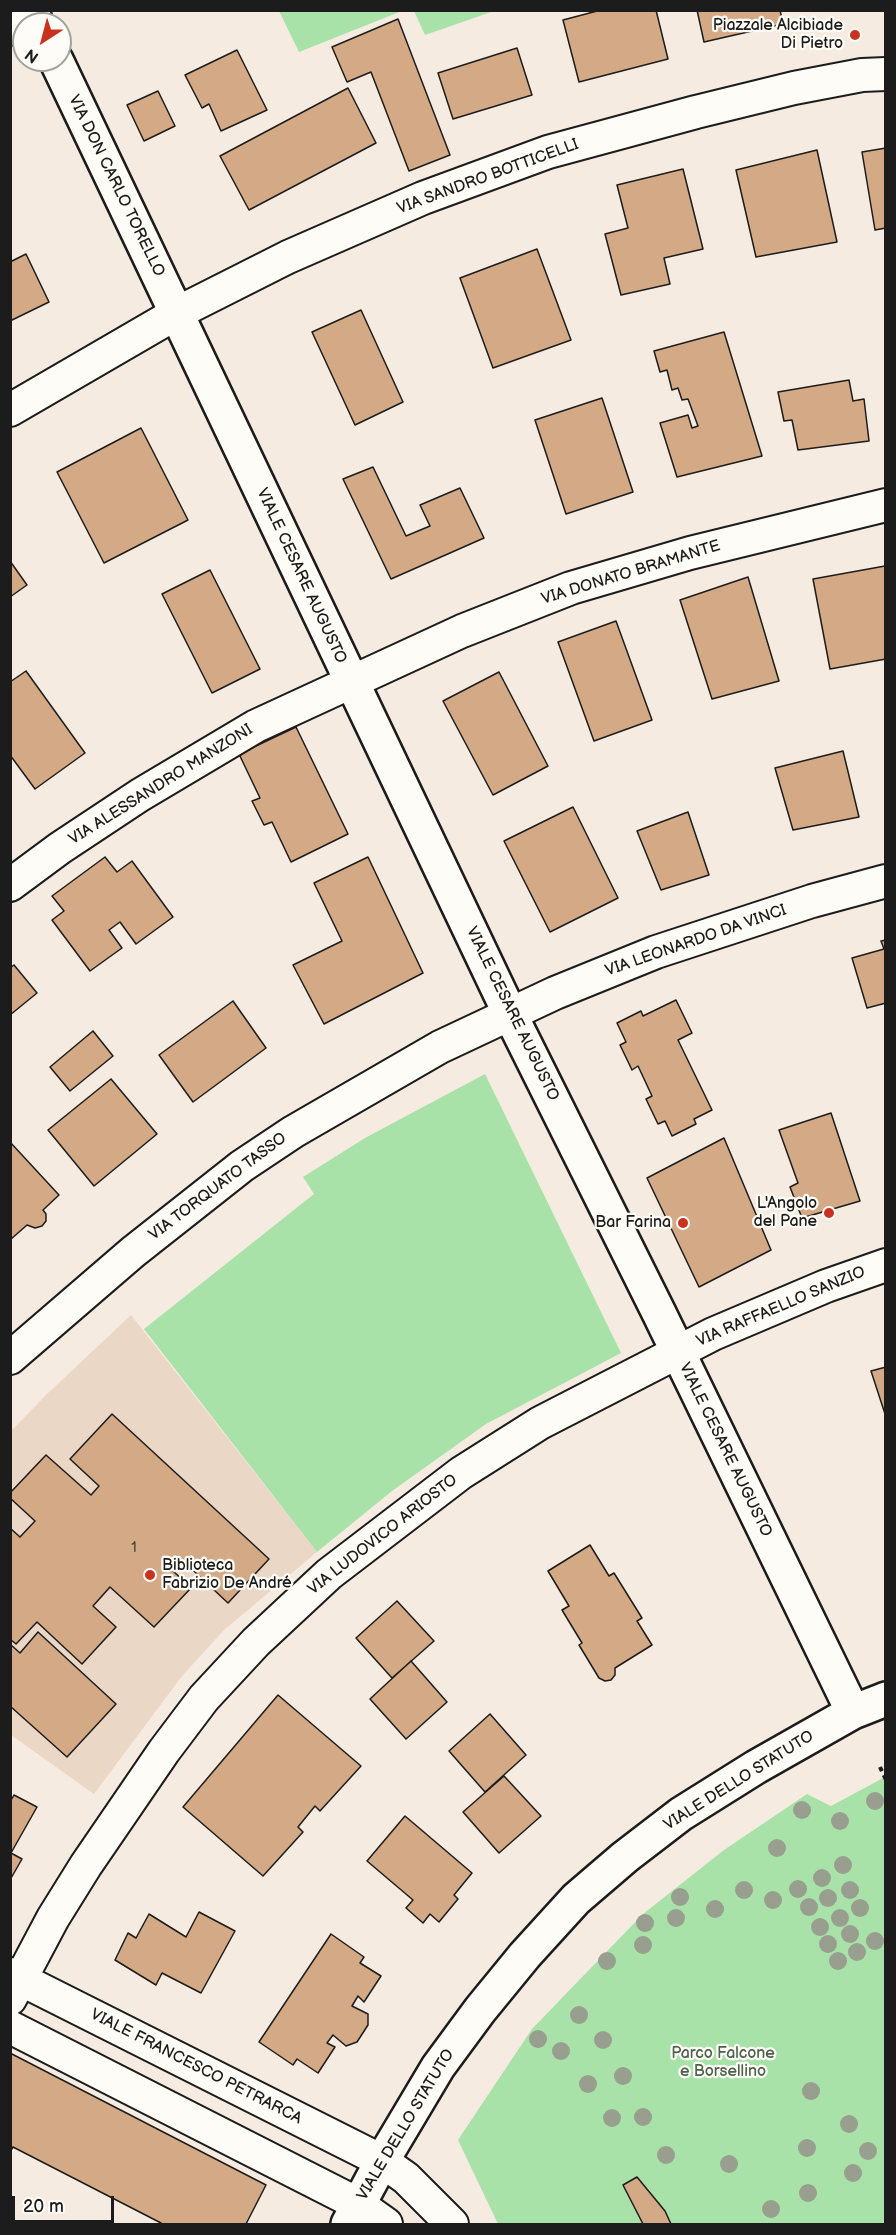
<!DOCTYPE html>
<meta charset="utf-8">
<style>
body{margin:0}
#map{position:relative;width:896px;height:2235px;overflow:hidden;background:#f5ebe0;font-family:"Balsamiq Sans",sans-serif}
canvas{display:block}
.frame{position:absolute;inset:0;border:12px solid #1c1c1c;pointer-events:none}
.north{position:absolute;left:12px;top:12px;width:60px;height:60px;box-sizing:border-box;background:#fdfcf7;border:2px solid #a3a29f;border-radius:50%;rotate:216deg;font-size:16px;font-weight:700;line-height:24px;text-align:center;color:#1c1c1c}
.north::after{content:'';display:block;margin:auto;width:21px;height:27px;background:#c8321e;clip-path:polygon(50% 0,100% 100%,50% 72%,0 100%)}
.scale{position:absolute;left:12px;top:2196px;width:102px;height:27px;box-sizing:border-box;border:3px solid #1c1c1c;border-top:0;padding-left:8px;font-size:18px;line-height:21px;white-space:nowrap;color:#1c1c1c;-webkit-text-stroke:4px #fdfcf7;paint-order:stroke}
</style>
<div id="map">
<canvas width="896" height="2235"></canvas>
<div class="frame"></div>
<div class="north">N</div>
<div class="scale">20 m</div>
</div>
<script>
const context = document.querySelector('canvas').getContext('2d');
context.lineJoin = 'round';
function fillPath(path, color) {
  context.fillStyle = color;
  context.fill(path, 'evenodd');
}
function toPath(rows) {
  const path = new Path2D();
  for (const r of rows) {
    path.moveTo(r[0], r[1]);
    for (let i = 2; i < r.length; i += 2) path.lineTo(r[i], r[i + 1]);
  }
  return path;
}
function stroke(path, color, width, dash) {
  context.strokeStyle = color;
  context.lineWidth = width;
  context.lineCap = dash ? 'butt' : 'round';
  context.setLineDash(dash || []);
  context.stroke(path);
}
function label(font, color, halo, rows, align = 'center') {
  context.font = font + ' "Balsamiq Sans",sans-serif';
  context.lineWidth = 4.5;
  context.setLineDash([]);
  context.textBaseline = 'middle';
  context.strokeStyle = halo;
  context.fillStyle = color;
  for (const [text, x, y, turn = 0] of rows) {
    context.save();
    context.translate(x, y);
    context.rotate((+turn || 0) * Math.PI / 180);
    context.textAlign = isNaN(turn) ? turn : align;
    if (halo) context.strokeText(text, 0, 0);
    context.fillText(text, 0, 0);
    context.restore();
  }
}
const built = toPath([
 [131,1315,317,1552,224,1630,182,1676,94,1794,11,1735,11,1431,46,1395]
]);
const green = toPath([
 [279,11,402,11,299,52],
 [414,11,494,11,425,35],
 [485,1074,621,1353,486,1424,392,1491,317,1552,144,1329,314,1194,303,1177,365,1138],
 [885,1777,885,2224,498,2224,458,2140,532,2029,643,1914,724,1850,807,1794,831,1806]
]);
const building = toPath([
 [601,10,656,10,668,59,579,82,563,20,601,10],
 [697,10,780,10,783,24,704,42,697,10],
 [398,19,450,155,409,171,371,72,347,82,332,47,398,19],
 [517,48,532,95,453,119,438,73,517,48],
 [237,50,267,110,221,131,209,104,202,108,185,75,237,50],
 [348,88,376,143,249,210,220,156,348,88],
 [158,91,175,126,144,141,127,105,158,91],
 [886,148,886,228,875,230,862,152,886,148],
 [817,150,837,242,756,257,736,170,817,150],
 [683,169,703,249,664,258,670,284,621,295,605,234,628,228,617,185,683,169],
 [537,249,571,340,493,368,460,278,537,249],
 [26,254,49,302,10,321,10,262,26,254],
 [361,310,403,402,355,425,312,332,361,310],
 [724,332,762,456,677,477,660,423,688,415,692,428,698,426,688,399,682,400,678,388,672,390,667,370,660,372,654,351,724,332],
 [849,380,853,401,864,399,869,441,798,450,792,420,784,421,778,392,849,380],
 [602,398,633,492,566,514,535,420,602,398],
 [141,428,188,520,104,563,57,472,141,428],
 [373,467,406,536,430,526,420,505,460,488,484,538,391,579,343,479,373,467],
 [10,561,27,585,10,597,10,561],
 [885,566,886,659,830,669,813,579,885,566],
 [210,570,260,669,212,693,162,594,210,570],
 [748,577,779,681,712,699,680,600,748,577],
 [616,621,652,720,594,741,558,642,616,621],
 [26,671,85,753,35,789,10,755,10,682,26,671],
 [499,672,548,766,493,795,443,701,499,672],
 [296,727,348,834,291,862,272,822,264,825,252,801,260,798,239,754,296,727],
 [843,751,859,817,793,830,775,768,843,751],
 [573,807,618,898,550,932,504,841,573,807],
 [688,812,709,875,661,890,637,831,688,812],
 [105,857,117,872,132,861,173,917,136,944,120,922,109,930,122,948,90,971,52,920,64,911,52,896,105,857],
 [368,857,423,973,324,1024,293,965,342,941,314,883,368,857],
 [886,940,886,1003,867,1008,852,958,884,949,881,941,886,940],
 [14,965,37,993,10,1015,10,968,14,965],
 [676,1000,692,1033,678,1040,712,1110,694,1119,696,1124,672,1136,665,1121,658,1124,646,1099,652,1096,638,1066,632,1070,620,1045,626,1042,617,1023,641,1011,643,1016,676,1000],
 [233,1001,266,1048,193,1102,159,1055,233,1001],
 [93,1031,113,1056,70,1091,50,1067,93,1031],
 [111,1079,157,1134,94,1186,48,1130,111,1079],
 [831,1113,860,1201,802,1218,790,1187,798,1183,779,1130,831,1113],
 [724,1138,771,1250,699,1287,647,1178,724,1138],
 [10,1142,59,1195,43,1210,46,1214,46,1221,42,1226,35,1228,27,1225,10,1240,10,1142],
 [886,1367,886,1417,871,1371,886,1367],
 [112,1414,269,1559,228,1603,181,1559,171,1569,191,1588,154,1627,110,1587,93,1606,116,1627,82,1664,37,1622,16,1644,10,1639,10,1528,20,1537,35,1521,10,1498,10,1493,46,1455,91,1495,99,1486,70,1459,112,1414],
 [590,1545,609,1576,614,1573,642,1618,637,1621,652,1645,615,1668,615,1675,611,1680,605,1681,599,1678,579,1645,582,1643,562,1610,569,1606,548,1571,590,1545],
 [397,1601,434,1641,392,1678,356,1638,397,1601],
 [38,1632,116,1704,67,1757,10,1706,10,1644,20,1653,38,1632],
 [411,1661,447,1702,406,1739,370,1699,411,1661],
 [278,1695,361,1766,320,1811,315,1806,298,1827,303,1832,263,1876,183,1807,278,1695],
 [490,1714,526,1755,485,1792,449,1751,490,1714],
 [504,1776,541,1816,499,1853,463,1812,504,1776],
 [14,1795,37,1807,11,1853,22,1859,10,1880,10,1802,14,1795],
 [405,1816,472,1873,454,1895,458,1899,439,1922,430,1914,423,1923,406,1908,413,1900,367,1861,405,1816],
 [199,1912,235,1931,201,1993,162,1973,156,1985,115,1960,128,1933,136,1938,149,1914,186,1937,199,1912],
 [331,1934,364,1957,360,1963,381,1976,364,2002,358,1996,352,2006,368,2014,368,2025,357,2042,346,2046,333,2035,327,2043,335,2047,318,2073,297,2059,293,2065,259,2042,331,1934],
 [10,2053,266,2185,246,2224,160,2224,161,2223,13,2147,10,2152,10,2053],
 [637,2177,665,2211,671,2224,643,2224,623,2185,637,2177]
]);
const path = toPath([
 [880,1767,886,1780]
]);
const street = toPath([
 [10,410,177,313,288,257,423,198,548,152,696,112,794,88,862,75,886,74],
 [10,885,60,848,140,795,256,726,462,631,571,588,690,553,886,505],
 [10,1358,133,1252,242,1166,293,1132,440,1047,555,993,656,952,812,901,886,881],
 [10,1974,382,2161,406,2178,452,2224],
 [10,1999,53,1918,86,1865,164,1751,204,1698,256,1642,329,1574,461,1473,540,1423,713,1334,826,1286,886,1265],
 [10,2027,358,2204,386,2224]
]);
const secondary = toPath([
 [10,28,34,16],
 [56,60,510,1014,659,1313,853,1712],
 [348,2224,382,2161,438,2067,480,2010,525,1955,576,1899,625,1857,681,1814,756,1767,853,1712,886,1699]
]);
const trees = [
 [875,1801],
 [802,1810],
 [840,1821],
 [777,1848],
 [843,1865],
 [822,1878],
 [798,1889],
 [744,1890],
 [850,1890],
 [680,1897],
 [828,1898],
 [773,1900],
 [809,1907],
 [860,1908],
 [715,1909],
 [676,1918],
 [840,1918],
 [645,1923],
 [820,1927],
 [850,1934],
 [875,1941],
 [828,1944],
 [643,1945],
 [857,1952],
 [607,1961],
 [838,1961],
 [579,2015],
 [538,2039],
 [603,2040],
 [561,2051],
 [623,2076],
 [588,2084],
 [811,2091],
 [643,2117],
 [612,2118],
 [849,2124],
 [807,2148],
 [868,2151],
 [666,2155],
 [729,2164],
 [853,2173],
 [808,2193],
 [771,2209]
];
const markers = [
 [855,35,6,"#c8321e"],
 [829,1213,6,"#c8321e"],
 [683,1223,6,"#c8321e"],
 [150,1575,6,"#c8321e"]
];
const numberNames = [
 ["1",134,1548]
];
const poiNames = [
 ["Piazzale Alcibiade",843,26],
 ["Di Pietro",843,44],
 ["L'Angolo",817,1204],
 ["del Pane",817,1222],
 ["Bar Farina",671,1223],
 ["Biblioteca",162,1566,"left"],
 ["Fabrizio De André",162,1584,"left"]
];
const streetNames = [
 ["VIA SANDRO BOTTICELLI",488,177,-20],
 ["VIA DON CARLO TORELLO",116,186,64],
 ["VIA DONATO BRAMANTE",631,573,-17],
 ["VIALE CESARE AUGUSTO",301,576,65],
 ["VIA ALESSANDRO MANZONI",161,785,-32],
 ["VIA LEONARDO DA VINCI",696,941,-19],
 ["VIALE CESARE AUGUSTO",512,1014,64],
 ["VIA TORQUATO TASSO",218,1187,-37],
 ["VIA RAFFAELLO SANZIO",781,1307,-23],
 ["VIALE CESARE AUGUSTO",725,1450,64],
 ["VIA LUDOVICO ARIOSTO",383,1535,-38],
 ["VIALE DELLO STATUTO",739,1781,-32],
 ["VIALE FRANCESCO PETRARCA",196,2067,27],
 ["VIALE DELLO STATUTO",406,2125,-59]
];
const parkNames = [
 ["Parco Falcone",723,2054],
 ["e Borsellino",723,2072]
];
fillPath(built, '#ebd7c5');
fillPath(green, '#a8e2a8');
fillPath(building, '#d4a985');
stroke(building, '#1c1c1c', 1.5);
stroke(street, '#1c1c1c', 36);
stroke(secondary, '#1c1c1c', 38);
stroke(path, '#1c1c1c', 4, [4.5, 4.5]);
stroke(street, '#fdfcf7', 32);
stroke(secondary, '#fdfcf7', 33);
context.fillStyle = '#999f8f';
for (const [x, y] of trees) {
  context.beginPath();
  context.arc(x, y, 9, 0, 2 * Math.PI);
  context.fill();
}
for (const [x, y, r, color] of markers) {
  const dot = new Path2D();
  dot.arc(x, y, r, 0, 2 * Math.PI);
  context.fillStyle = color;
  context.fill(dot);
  stroke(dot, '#fdfcf7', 2);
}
label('14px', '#4a3f36', null, numberNames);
label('16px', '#1c1c1c', '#fdfcf7', poiNames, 'right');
label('16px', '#1c1c1c', '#fdfcf7', streetNames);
label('16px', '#4d614d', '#fdfcf7', parkNames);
</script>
